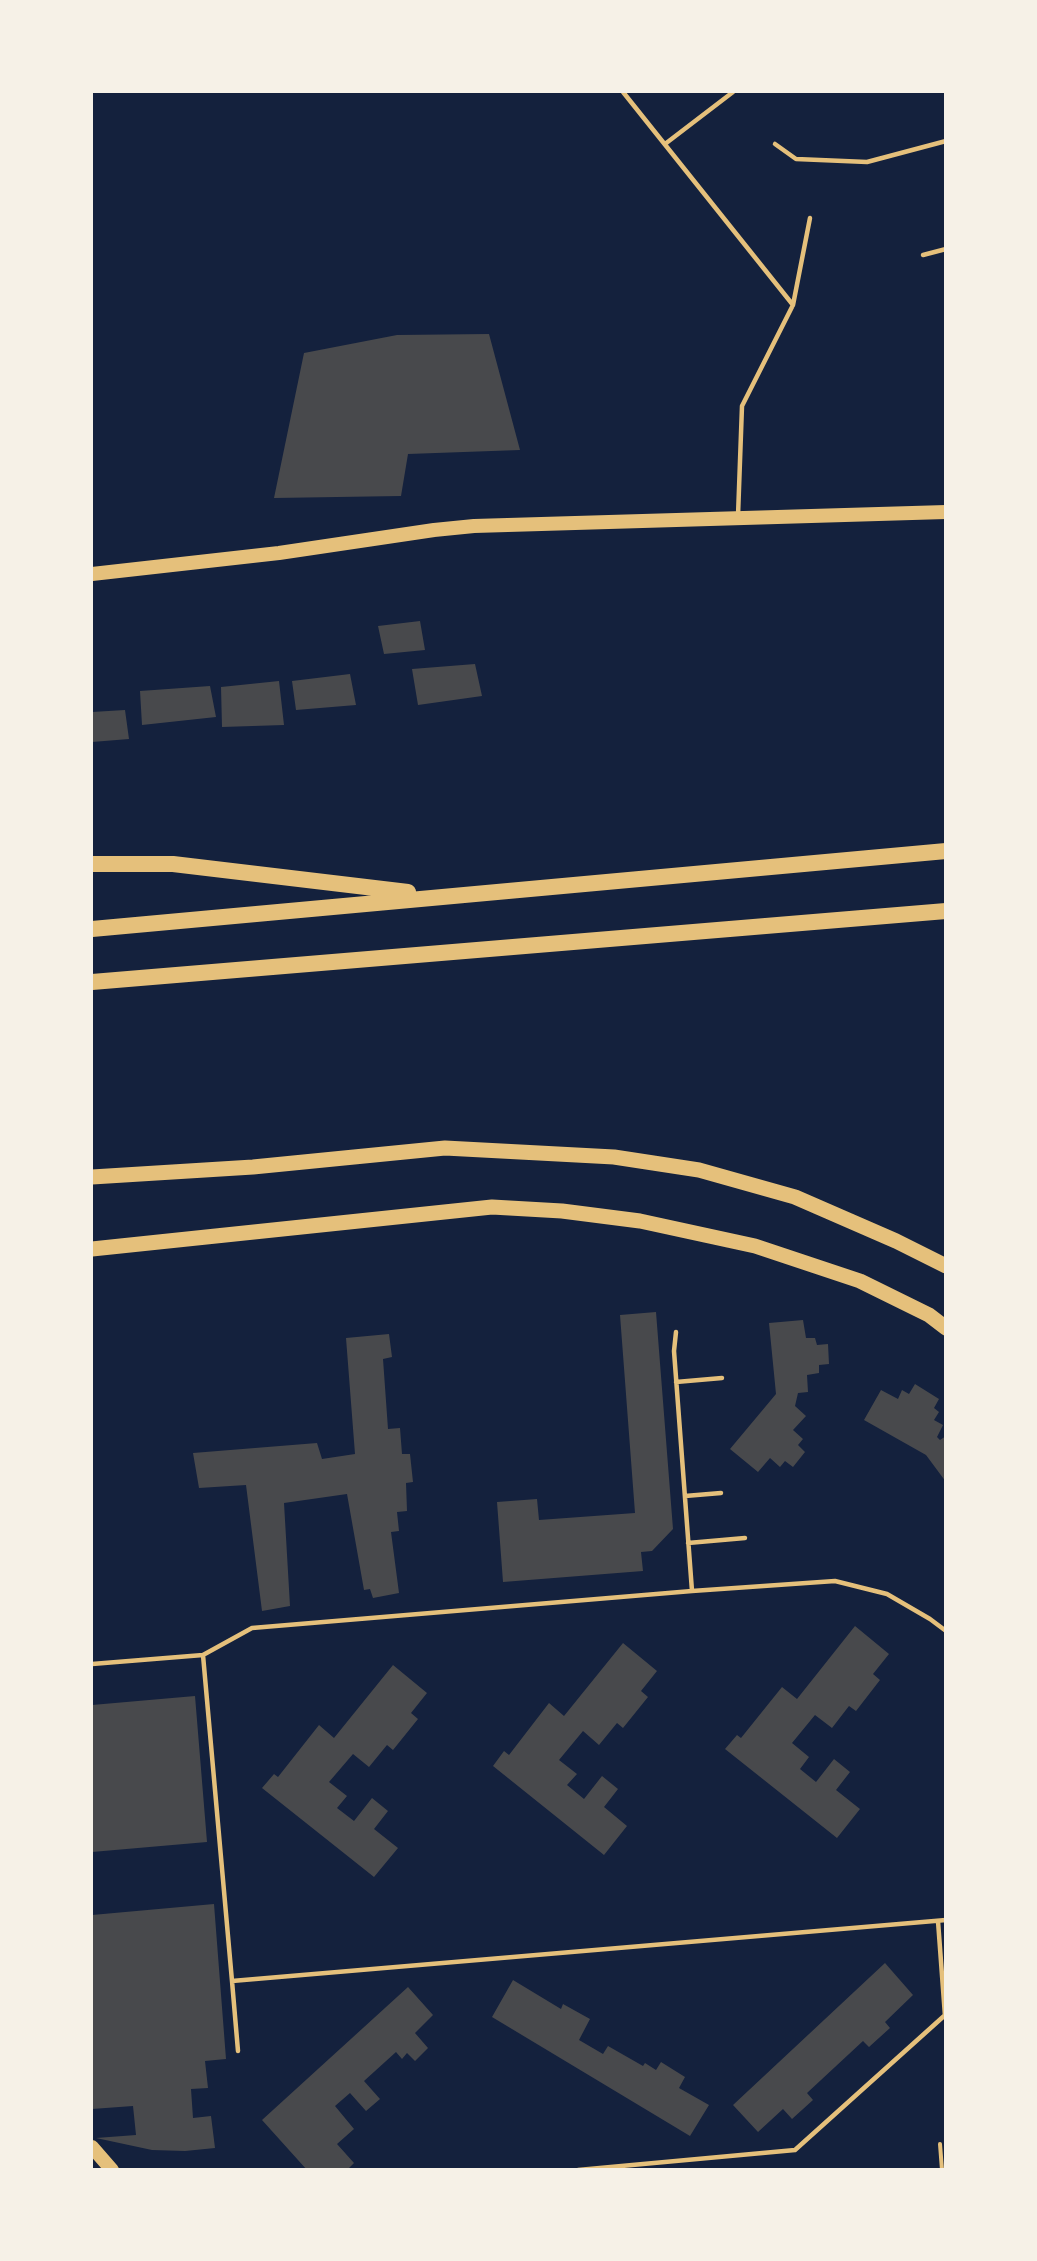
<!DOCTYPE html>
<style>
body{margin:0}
#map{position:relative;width:1037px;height:2261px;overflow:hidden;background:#14213d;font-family:Barlow,sans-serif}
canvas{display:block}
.frame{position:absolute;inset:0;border:93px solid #f6f1e7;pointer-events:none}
</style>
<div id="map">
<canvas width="1037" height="2261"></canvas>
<div class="frame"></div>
</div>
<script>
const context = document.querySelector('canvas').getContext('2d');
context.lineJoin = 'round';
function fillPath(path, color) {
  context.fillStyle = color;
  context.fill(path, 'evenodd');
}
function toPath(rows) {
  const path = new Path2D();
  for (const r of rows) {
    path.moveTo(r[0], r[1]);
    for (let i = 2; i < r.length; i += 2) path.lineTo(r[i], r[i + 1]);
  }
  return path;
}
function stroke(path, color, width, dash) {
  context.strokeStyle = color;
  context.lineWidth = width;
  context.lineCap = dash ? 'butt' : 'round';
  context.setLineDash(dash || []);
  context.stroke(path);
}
const building = toPath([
 [489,334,520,450,408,454,401,496,274,498,304,353,397,335],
 [420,621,425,650,384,654,378,626],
 [475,664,482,696,418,705,412,669],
 [350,674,356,705,296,710,292,681],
 [279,681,284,725,222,727,221,687],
 [210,686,216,717,142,725,140,691],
 [125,710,129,739,92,742,92,712],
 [656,1312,673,1529,652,1551,641,1552,643,1571,503,1582,497,1502,537,1499,539,1520,635,1513,620,1315],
 [803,1320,806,1338,815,1338,817,1345,828,1344,829,1364,819,1365,819,1373,807,1375,808,1392,798,1393,795,1406,806,1416,793,1430,803,1439,798,1445,805,1452,793,1467,785,1461,780,1467,770,1458,758,1472,730,1449,776,1394,769,1323],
 [389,1334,392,1357,383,1359,388,1429,400,1428,402,1454,410,1454,413,1482,406,1483,407,1511,397,1512,399,1531,391,1532,399,1593,373,1598,370,1589,364,1590,347,1494,284,1503,290,1606,262,1611,246,1485,199,1488,193,1453,317,1443,322,1459,355,1454,346,1338],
 [915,1384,939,1399,934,1408,939,1412,934,1420,943,1425,937,1437,940,1440,946,1436,946,1482,926,1455,864,1420,881,1390,898,1399,902,1390,909,1394],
 [855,1626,889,1654,873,1674,880,1680,856,1711,849,1706,832,1728,815,1715,792,1743,809,1757,800,1769,816,1782,834,1759,850,1772,836,1790,860,1809,837,1838,725,1749,737,1735,741,1738,782,1687,797,1699],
 [623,1643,657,1671,641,1691,648,1697,623,1728,617,1723,599,1745,583,1731,559,1760,577,1774,567,1785,584,1799,602,1776,618,1789,604,1807,627,1826,604,1855,493,1766,504,1751,509,1755,549,1703,564,1716],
 [393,1665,427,1693,411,1713,418,1719,393,1750,387,1745,369,1767,353,1754,329,1782,347,1796,337,1808,354,1821,372,1798,388,1811,374,1829,398,1848,374,1877,262,1788,274,1774,278,1777,319,1725,334,1738],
 [195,1696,207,1842,92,1852,92,1705],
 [214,1904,226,2059,205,2061,208,2088,191,2089,193,2118,211,2116,215,2148,185,2151,152,2150,96,2138,136,2135,133,2106,92,2109,92,1915],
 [885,1963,913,1995,885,2022,890,2028,869,2047,863,2041,807,2093,813,2100,792,2119,783,2109,758,2132,733,2105],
 [513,1980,561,2009,563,2004,590,2019,579,2040,603,2054,608,2046,643,2066,645,2063,656,2070,661,2062,685,2077,679,2088,709,2105,690,2136,492,2017],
 [408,1987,433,2015,415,2033,428,2048,415,2061,407,2053,402,2059,396,2052,364,2081,380,2099,366,2111,350,2093,335,2106,354,2129,337,2144,354,2163,347,2170,307,2170,262,2120]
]);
const path = toPath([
 [940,2144,942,2170]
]);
const service = toPath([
 [623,92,793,305,742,406,738,516],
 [665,144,733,92],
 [775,144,796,159,867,162,946,141],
 [923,255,946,249],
 [793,305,810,218],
 [676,1382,722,1378],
 [685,1496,721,1493],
 [688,1543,745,1538],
 [692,1591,835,1581,887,1594,930,1619,946,1631],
 [203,1655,252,1628,692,1591,674,1351,676,1332],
 [92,1664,203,1655,232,1981,946,1920],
 [938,1921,945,2016],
 [232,1981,238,2051],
 [578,2170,795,2150,944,2016]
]);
const primary = toPath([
 [92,574,279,553,434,530,474,526,946,512],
 [92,2147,112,2170]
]);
const trunk = toPath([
 [92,1177,253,1167,445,1148,614,1157,699,1170,795,1197,896,1241,946,1266],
 [92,1249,492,1207,562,1211,640,1221,755,1246,860,1281,929,1315,946,1328]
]);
const motorway = toPath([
 [92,864,173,864,408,892],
 [92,929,946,851],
 [92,982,946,911]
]);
fillPath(building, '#48494c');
stroke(path, '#e5c07b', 4);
stroke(service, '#e5c07b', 4.5);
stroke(primary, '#e5c07b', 14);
stroke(trunk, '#e5c07b', 15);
stroke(motorway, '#e5c07b', 16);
</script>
